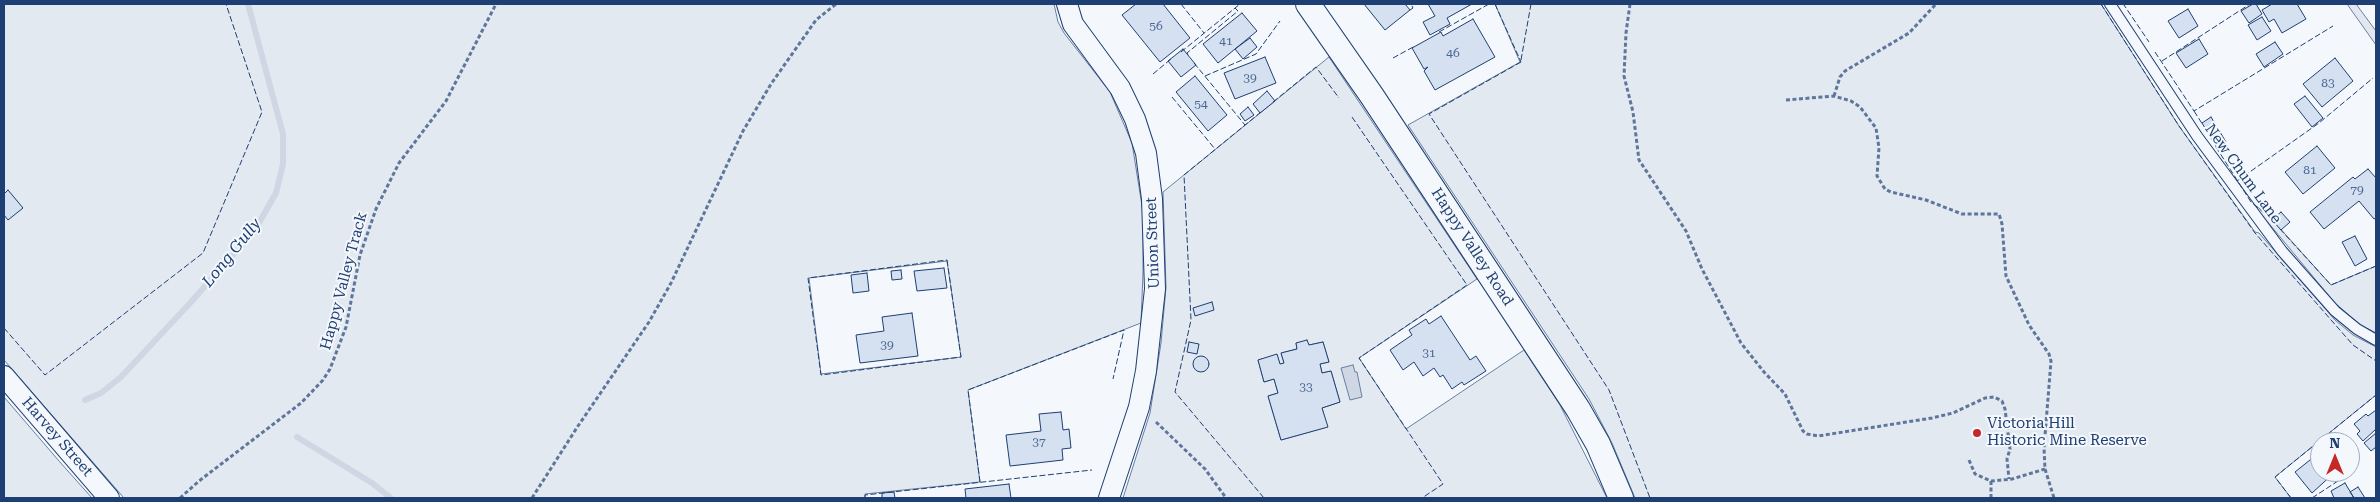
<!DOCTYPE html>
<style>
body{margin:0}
#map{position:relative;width:2380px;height:502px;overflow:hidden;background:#f4f7fb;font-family:"Roboto Serif",serif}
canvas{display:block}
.frame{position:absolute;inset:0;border:5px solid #1d3f73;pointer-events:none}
.north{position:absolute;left:2310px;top:432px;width:50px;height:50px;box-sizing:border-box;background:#f4f7fb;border:1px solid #9eadc5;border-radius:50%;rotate:0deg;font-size:14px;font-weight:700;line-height:20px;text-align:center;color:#1d3f73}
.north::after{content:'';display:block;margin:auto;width:18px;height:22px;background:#c62828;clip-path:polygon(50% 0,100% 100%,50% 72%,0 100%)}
</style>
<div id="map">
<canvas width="2380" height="502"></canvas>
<div class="frame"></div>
<div class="north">N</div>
</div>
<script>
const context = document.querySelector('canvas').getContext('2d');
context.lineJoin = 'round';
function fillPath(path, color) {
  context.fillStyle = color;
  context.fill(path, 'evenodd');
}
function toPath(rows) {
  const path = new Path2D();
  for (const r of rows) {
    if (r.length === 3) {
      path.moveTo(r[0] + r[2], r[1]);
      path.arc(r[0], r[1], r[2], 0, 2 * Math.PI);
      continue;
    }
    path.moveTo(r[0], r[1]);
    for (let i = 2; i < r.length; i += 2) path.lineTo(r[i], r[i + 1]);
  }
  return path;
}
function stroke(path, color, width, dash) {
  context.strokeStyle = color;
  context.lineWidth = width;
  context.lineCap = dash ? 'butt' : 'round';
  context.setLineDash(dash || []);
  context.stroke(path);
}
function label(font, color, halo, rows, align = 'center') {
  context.font = font + ' "Roboto Serif",serif';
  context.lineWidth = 4;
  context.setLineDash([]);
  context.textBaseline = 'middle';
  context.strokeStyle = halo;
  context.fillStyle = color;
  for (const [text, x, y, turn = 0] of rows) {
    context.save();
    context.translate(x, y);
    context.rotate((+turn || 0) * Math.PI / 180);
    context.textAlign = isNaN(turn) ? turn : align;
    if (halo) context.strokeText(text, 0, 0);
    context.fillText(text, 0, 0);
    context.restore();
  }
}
const green = toPath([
 [4,4,1054,4,1058,22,1064,33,1110,92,1132,143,1143,212,1143,273,1141,323,968,390,980,482,865,494,865,498,124,498,4,360,4,4],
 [947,261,961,357,821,374,809,278,947,261],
 [1495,4,2101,4,2179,126,2255,232,2259,233,2335,320,2353,335,2376,347,2376,395,2275,477,2291,498,1635,498,1612,443,1589,399,1408,125,1520,62,1495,4],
 [1329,57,1477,279,1359,358,1406,429,1524,350,1560,405,1607,498,1123,498,1150,413,1161,343,1166,287,1163,192,1329,57],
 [1323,342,1329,362,1320,364,1322,373,1331,371,1340,402,1322,408,1327,427,1281,440,1268,396,1278,393,1274,379,1264,382,1258,360,1277,355,1280,364,1284,363,1281,353,1297,349,1296,343,1309,345,1323,342],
 [2251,202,2268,215,2331,285,2376,266,2376,333,2359,324,2335,303,2251,202],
 [4,397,59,461,92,498,4,498,4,397]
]);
const parking = toPath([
 [2347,4,2356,4,2376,31,2376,45,2347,4]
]);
const water = toPath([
 [1353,365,1355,372,1357,372,1362,397,1350,400,1341,368,1353,365]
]);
const stream = toPath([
 [85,400,101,393,121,377,191,302,255,230,276,193,283,164,283,134,248,4],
 [297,437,372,483,391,498]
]);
const building = toPath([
 [1136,4,1163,4,1190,38,1160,62,1122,15,1136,4],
 [1364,4,1405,4,1410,10,1385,30,1364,4],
 [1428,4,1472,4,1447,18,1450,24,1430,35,1423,22,1435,16,1428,4],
 [2253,4,2256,4,2262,14,2249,23,2241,11,2253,4],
 [2272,4,2297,4,2306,19,2282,33,2274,19,2269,22,2262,10,2272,4],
 [2188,9,2198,26,2179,38,2168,21,2188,9],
 [1242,13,1257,31,1218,63,1203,44,1242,13],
 [2262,17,2271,31,2257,40,2248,25,2262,17],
 [1473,19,1495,57,1435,90,1424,71,1428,67,1424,69,1412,48,1441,32,1443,36,1473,19],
 [1250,38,1257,47,1243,59,1235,49,1250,38],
 [2199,39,2208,54,2186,68,2176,53,2199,39],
 [2275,42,2283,54,2264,67,2256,54,2275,42],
 [1183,49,1196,65,1181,77,1168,61,1183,49],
 [1265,57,1276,83,1235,99,1224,73,1265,57],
 [2335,58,2353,81,2322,107,2303,84,2335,58],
 [1195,76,1227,115,1208,131,1176,92,1195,76],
 [1267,91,1275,101,1260,113,1253,104,1267,91],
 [2305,96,2323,118,2312,127,2294,104,2305,96],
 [1248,107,1254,115,1245,121,1240,114,1248,107],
 [2211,117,2226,142,2217,148,2202,123,2211,117],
 [2317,146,2335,168,2303,194,2285,172,2317,146],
 [2368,169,2376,178,2376,218,2374,219,2359,201,2324,229,2310,212,2353,177,2355,179,2368,169],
 [8,190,23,208,8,220,4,215,4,194,8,190],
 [2281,212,2290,222,2281,230,2272,220,2281,212],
 [2355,236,2367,259,2355,266,2342,242,2355,236],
 [944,268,947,288,917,291,914,271,944,268],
 [901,270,902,279,892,280,891,271,901,270],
 [867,273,869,291,853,293,851,275,867,273],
 [1212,302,1214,310,1195,316,1193,308,1212,302],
 [912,313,918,356,860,363,856,335,884,331,882,317,912,313],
 [1441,316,1470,360,1476,356,1486,371,1464,385,1462,382,1452,389,1443,375,1440,377,1434,368,1423,376,1414,362,1403,370,1390,350,1412,335,1409,330,1426,319,1429,324,1441,316],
 [1307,340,1309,345,1323,342,1329,362,1320,364,1322,373,1331,371,1340,402,1322,408,1328,427,1281,440,1268,396,1278,393,1274,379,1264,382,1258,360,1277,354,1280,364,1284,363,1281,353,1297,349,1296,343,1307,340],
 [1189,342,1199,344,1197,354,1187,352,1189,342],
 [1201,364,8],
 [2376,410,2376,429,2363,441,2357,434,2360,431,2354,424,2366,414,2368,416,2376,410],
 [1061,412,1063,430,1069,429,1071,448,1062,449,1063,460,1010,466,1006,435,1041,431,1039,414,1061,412],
 [2376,433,2376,447,2371,451,2364,443,2376,433],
 [2320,452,2320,472,2335,472,2312,493,2295,472,2320,452],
 [2345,483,2354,498,2334,498,2331,491,2345,483],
 [1009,484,1011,498,966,498,965,489,1009,484],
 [2358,487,2365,498,2354,498,2350,492,2358,487],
 [894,492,895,498,882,498,882,493,894,492]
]);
const path = toPath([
 [1630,4,1626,33,1624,76,1633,112,1639,160,1686,231,1702,269,1741,343,1764,372,1785,394,1803,431,1807,434,1818,436,1932,418,1953,413,1985,398,1994,397,2002,401,2005,409,2010,449,2007,459,2009,479],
 [1834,96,1840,77,1845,71,1909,33,1936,4],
 [1786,100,1834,96,1851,101,1860,107,1876,128,1879,148,1877,176,1885,189,1891,192,1926,200,1962,214,1999,214,2002,224,2006,276,2029,325,2049,354,2051,361,2044,448,2045,469,2054,498],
 [1156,422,1205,469,1226,498],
 [1969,460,1975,474,1991,481,2012,479,2045,469],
 [1991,481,1991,498],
 [180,498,199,481,301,403,323,380,330,369,346,327,360,255,376,209,399,163,446,101,496,4],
 [532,498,578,426,649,322,671,283,743,131,771,84,816,20,836,4]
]);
const service = toPath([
 [2110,4,2197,136,2282,251,2335,311,2357,329,2376,340]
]);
const minor = toPath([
 [1067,4,1073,24,1120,88,1135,119,1146,153,1152,199,1155,289,1146,371,1139,407,1109,498],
 [4,376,109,498]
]);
const tertiary = toPath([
 [1308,4,1372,96,1578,409,1598,444,1621,498]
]);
const fence = toPath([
 [1181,4,1204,33],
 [1495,4,1521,62],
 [2101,4,2179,126,2255,233,2353,345,2376,361],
 [2126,4,2124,5,2149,42],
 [1410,10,1413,8,1411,4],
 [1439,32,1489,4],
 [1181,52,1240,4],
 [2155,52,2194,111,2333,26],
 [1188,55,1187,53,1238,11,1235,8],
 [1393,58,1415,46],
 [1521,60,1531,4],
 [2162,61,2250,4],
 [1521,62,1429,114,1609,390,1650,498],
 [1194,63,1245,125],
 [1153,74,1171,59],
 [1205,76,1256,54,1280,21],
 [1172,97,1215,149],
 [1273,102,1316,67,1339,98],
 [2194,111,2203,125],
 [1261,112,1184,175,1191,320,1175,392,1264,498],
 [1352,117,1467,285,1359,358,1443,484,1422,498],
 [2216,147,2251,202,2274,221],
 [2237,181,2319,123,2373,78],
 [2280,229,2331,285,2376,266],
 [947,260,961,357,821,375,808,278,947,260],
 [4,328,45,375,203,253,262,112,226,4],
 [980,482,968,390,1124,330,1113,379],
 [865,498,865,495,1092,470],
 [2291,498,2275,477,2376,395],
 [2312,498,2341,479]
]);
const markers = [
 [1977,433,5,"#c62828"]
];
const numberNames = [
 ["56",1156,26],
 ["41",1226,41],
 ["46",1453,53],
 ["39",1250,78],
 ["83",2328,83],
 ["54",1201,104],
 ["81",2310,170],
 ["79",2357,190],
 ["39",887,345],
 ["31",1429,353],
 ["33",1306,387],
 ["37",1039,442]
];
const streetNames = [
 ["New Chum Lane",2243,174,54],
 ["Union Street",1153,243,-92],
 ["Happy Valley Road",1472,247,57],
 ["Happy Valley Track",344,281,-75],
 ["Harvey Street",57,437,49]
];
const poiNames = [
 ["Victoria Hill",1987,424],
 ["Historic Mine Reserve",1987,441]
];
const waterNames = [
 ["Long Gully",232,253,-51]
];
fillPath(green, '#e3e9f0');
stroke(green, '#687fa3', 1);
fillPath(parking, '#e3e8f0');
stroke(parking, '#687fa3', 1);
fillPath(water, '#cfd7e4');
stroke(water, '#687fa3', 1);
stroke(stream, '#cfd7e4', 6);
fillPath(building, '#d5e0f0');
stroke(building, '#1d3f73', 1);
stroke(service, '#1d3f73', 12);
stroke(minor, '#1d3f73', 22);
stroke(tertiary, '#1d3f73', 26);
stroke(path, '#5e769c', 3, [4, 2.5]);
stroke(service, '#f4f7fb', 10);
stroke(minor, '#f4f7fb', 20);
stroke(tertiary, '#f4f7fb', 24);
stroke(fence, '#1d3f73', 1, [6, 2.5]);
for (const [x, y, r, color] of markers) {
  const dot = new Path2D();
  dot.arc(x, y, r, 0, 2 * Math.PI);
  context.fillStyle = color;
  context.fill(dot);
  stroke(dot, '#f4f7fb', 2);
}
label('12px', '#4b6792', null, numberNames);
label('15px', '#1d3f73', '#f4f7fb', streetNames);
label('15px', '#1d3f73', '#f4f7fb', poiNames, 'left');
label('italic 16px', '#1d3f73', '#f4f7fb', waterNames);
</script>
